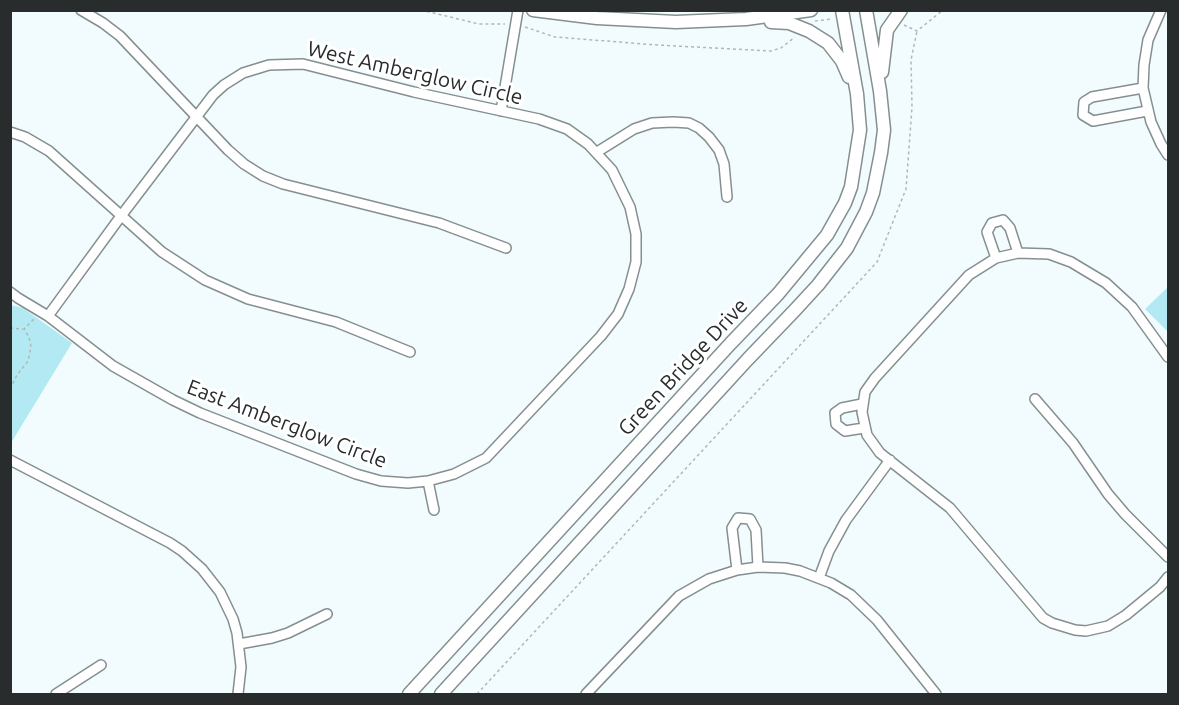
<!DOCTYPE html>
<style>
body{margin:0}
#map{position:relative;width:1179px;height:705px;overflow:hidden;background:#f2fcfe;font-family:Ubuntu,sans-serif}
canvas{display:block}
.frame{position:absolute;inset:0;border:12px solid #282c2d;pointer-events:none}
</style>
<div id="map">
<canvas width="1179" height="705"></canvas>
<div class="frame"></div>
</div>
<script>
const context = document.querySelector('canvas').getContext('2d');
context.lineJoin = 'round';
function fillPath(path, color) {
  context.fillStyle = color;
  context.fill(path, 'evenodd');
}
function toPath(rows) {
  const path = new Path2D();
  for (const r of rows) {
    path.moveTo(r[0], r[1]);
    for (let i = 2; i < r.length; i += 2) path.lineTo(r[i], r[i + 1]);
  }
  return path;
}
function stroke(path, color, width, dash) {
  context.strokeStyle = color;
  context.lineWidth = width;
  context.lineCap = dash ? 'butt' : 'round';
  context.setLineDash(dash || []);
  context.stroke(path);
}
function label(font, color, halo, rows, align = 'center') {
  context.font = font + ' Ubuntu,sans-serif';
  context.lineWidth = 6;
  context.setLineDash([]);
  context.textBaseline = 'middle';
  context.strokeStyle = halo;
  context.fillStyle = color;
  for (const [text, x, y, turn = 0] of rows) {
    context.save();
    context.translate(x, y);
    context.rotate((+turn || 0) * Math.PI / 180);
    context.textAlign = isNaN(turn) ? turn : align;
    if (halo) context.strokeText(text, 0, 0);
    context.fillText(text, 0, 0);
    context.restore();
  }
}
const green = toPath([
 [1168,287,1168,332,1145,309],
 [11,305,23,308,72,343,11,443]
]);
const path = toPath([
 [421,10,479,24,505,24],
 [815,21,831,19],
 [904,25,917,31,943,10],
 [525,27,555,37,657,45,771,51,781,48,795,37],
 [10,328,23,329],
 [10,389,17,375,28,361,31,347,29,337,24,329,35,318],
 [477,694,877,262,906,189,912,107,911,60,917,31]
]);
const street = toPath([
 [81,10,103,23,120,36,228,150,244,164,263,176,283,184,439,223,506,248],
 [1161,10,1148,40,1144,65,1143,88,1151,122,1161,144,1168,155],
 [1143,88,1092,97,1084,102,1083,115,1093,121,1147,111],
 [501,111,518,10],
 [10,132,25,137,49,151,162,252,205,280,248,299,336,322,410,352],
 [597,152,634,129,652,123,673,122,689,123,699,128,709,137,719,150,724,164,727,197],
 [996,258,987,232,992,223,1003,220,1010,228,1018,253],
 [10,292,18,298,48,316,113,366,173,400,200,413,356,474,381,481,408,483,428,481,454,474,486,458,601,336,618,314,629,289,636,262,636,234,630,207,612,170,588,144,567,129,539,119,414,92,303,64,269,65,243,73,224,85,213,95,121,216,48,316],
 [1168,357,1132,307,1106,283,1071,262,1049,254,1018,253,996,258,969,275,875,378,865,392,862,412,867,435,880,453,950,508,1043,618,1052,623,1075,630,1086,631,1108,626,1126,615,1160,587,1168,577],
 [1035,399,1073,443,1108,494,1125,514,1168,557],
 [862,404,842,408,835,413,836,424,845,431,864,428],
 [10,460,170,543,182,551,202,569,220,592,233,619,237,633,241,667,238,694],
 [428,481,434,510],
 [737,570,732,528,738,518,750,519,756,530,758,567],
 [819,578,829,551,846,520,890,460],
 [239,644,272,638,288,633,327,614],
 [56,694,101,665],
 [586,694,679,596,709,579,737,570,758,567,785,568,800,571,831,583,851,595,877,620,936,694]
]);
const secondary = toPath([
 [533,10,597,18,676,22,746,19,811,10],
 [771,22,789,23,809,31,828,43,842,61,849,77],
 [882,72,887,30,901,10],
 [409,694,731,343,778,294,827,235,845,203,851,187,860,130,857,94,842,10],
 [441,694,748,359,795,310,818,285,847,248,866,212,873,193,881,153,884,130,880,91,866,10]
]);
const streetNames = [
 ["West Amberglow Circle",415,73,13],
 ["Green Bridge Drive",683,367,-47],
 ["East Amberglow Circle",287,424,21]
];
fillPath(green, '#b3e9f2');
stroke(street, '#858f90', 12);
stroke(secondary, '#858f90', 15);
stroke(path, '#afb7b9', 1.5, [3, 3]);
stroke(street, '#fff', 9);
stroke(secondary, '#fff', 12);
label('21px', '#282c2d', '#fff', streetNames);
</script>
